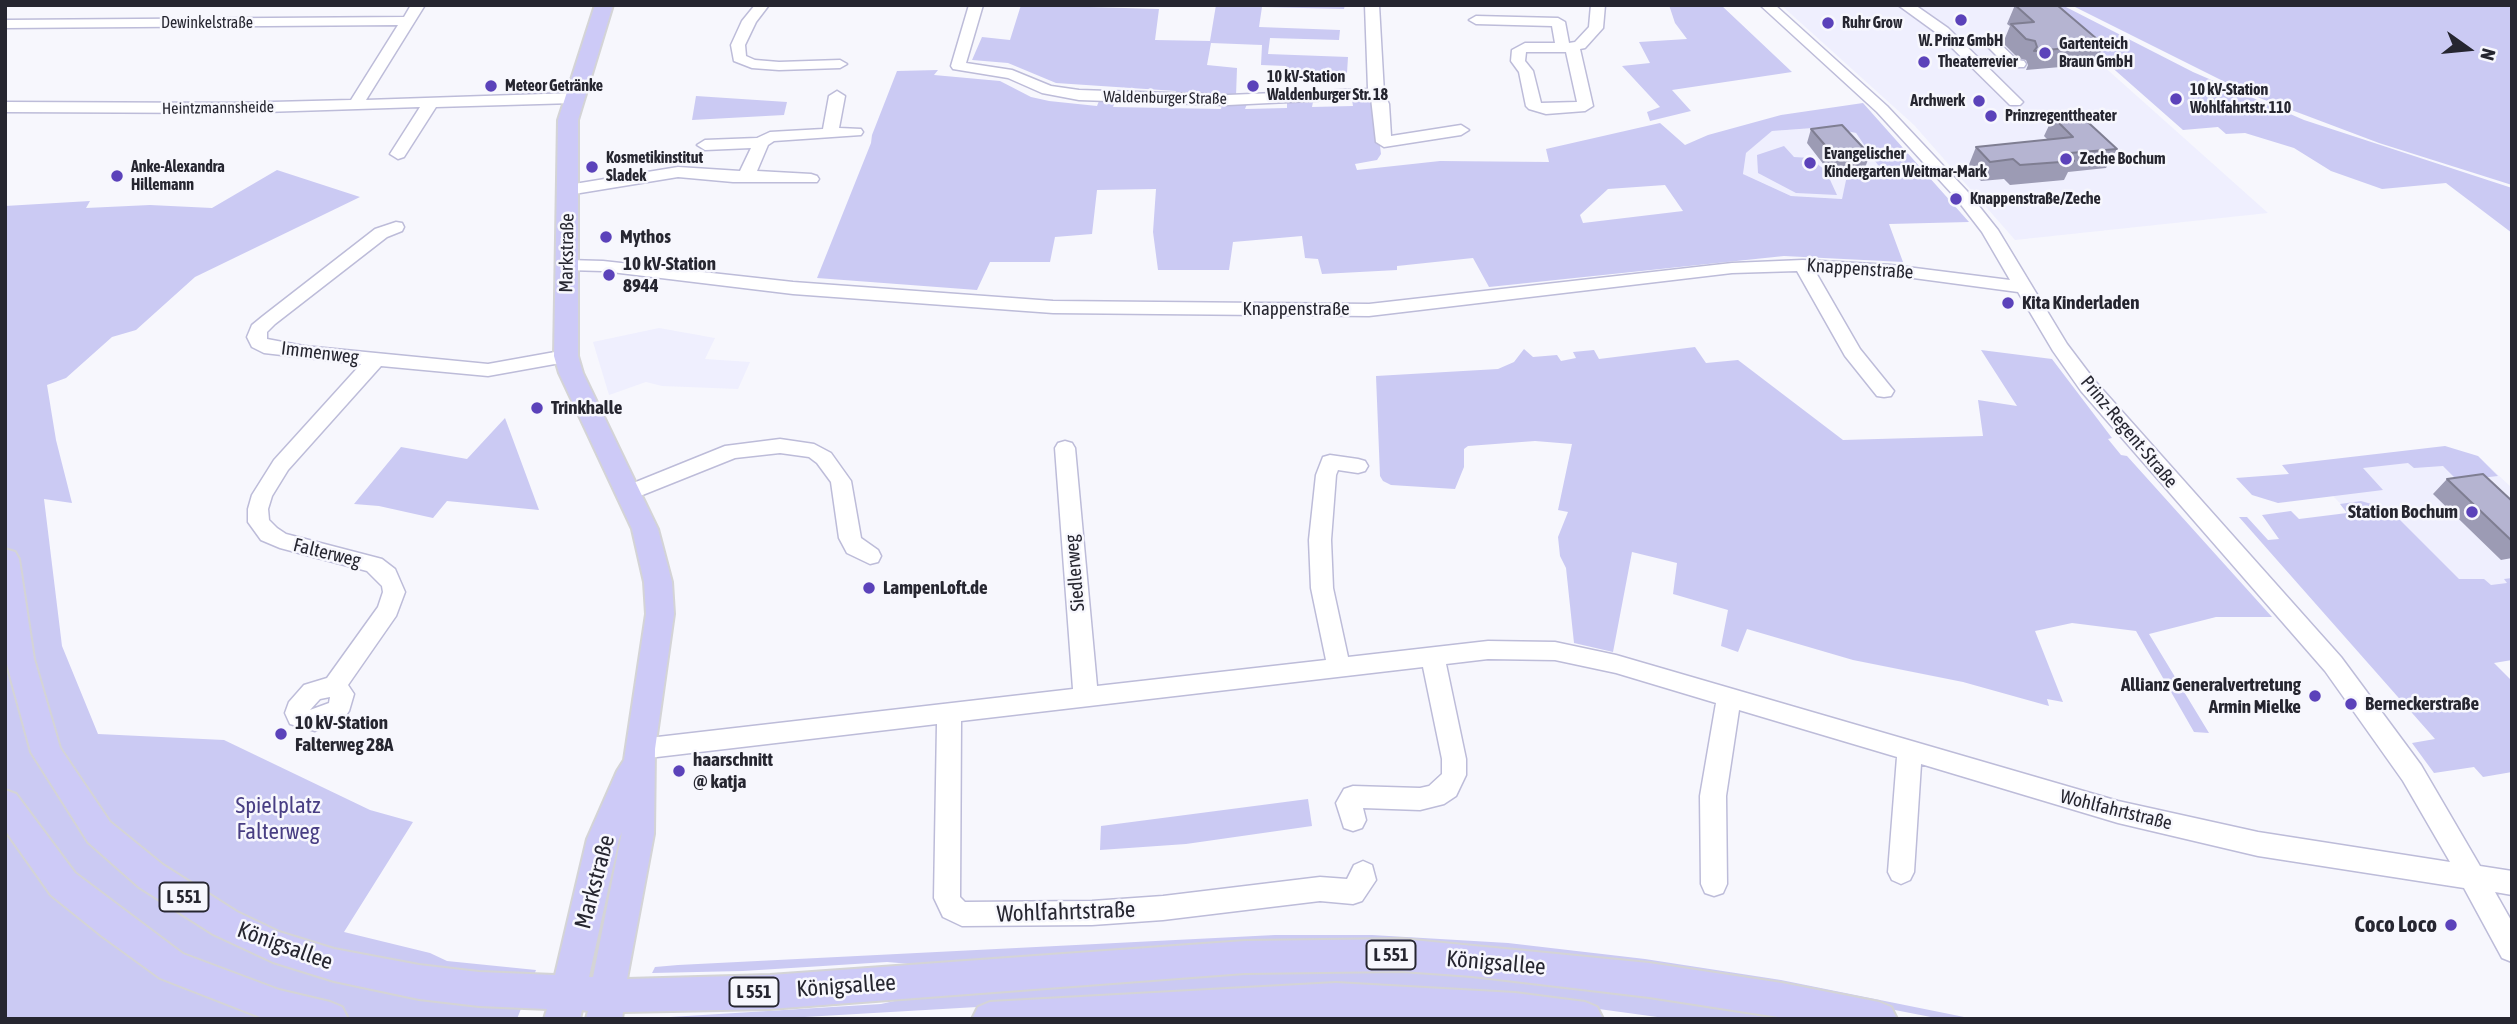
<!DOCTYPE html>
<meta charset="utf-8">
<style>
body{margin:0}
#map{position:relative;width:2517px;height:1024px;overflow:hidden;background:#f7f7fd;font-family:"Asap Condensed",sans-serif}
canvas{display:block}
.frame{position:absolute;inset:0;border:7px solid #262630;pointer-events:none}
.north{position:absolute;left:2433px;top:14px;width:70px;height:70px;-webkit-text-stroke:5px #f7f7fd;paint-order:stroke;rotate:105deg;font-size:19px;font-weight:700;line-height:28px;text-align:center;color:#262630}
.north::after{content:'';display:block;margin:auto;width:24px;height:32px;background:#262630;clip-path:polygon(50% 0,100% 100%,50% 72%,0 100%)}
</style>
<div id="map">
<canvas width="2517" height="1024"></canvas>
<div class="frame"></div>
<div class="north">N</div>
</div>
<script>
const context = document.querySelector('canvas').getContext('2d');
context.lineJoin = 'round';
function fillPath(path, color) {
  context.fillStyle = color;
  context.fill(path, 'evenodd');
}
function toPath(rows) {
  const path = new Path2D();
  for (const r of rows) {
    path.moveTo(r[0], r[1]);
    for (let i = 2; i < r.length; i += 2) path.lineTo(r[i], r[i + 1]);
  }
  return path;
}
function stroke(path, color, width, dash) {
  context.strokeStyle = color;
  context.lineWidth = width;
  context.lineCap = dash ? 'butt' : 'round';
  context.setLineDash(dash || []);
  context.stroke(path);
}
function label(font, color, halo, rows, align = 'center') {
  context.font = font + ' "Asap Condensed",sans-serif';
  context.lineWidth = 5;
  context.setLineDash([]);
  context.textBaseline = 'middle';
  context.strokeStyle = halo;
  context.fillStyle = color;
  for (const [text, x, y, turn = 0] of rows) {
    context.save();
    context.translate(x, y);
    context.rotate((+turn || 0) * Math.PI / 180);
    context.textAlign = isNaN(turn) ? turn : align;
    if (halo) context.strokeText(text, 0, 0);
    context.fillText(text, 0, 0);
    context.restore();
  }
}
const built = toPath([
 [1781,5,2035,5,2268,213,2015,240,1914,125],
 [1827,127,1856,133,1884,174,1846,180,1842,199,1791,196,1743,174,1746,153,1772,131],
 [659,328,715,338,705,359,750,362,738,389,662,386,646,382,609,395,593,342],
 [2478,456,2512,488,2512,659,2493,661,2301,463]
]);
const green = toPath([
 [1021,5,1159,9,1155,40,1210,41,1216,5,1345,5,1344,9,1262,7,1259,27,1340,30,1339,40,1270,38,1268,54,1348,57,1347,73,1286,71,1286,66,1261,65,1262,45,1211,43,1207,65,1237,68,1236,96,1175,96,1176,91,1056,83,1008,63,972,60,982,37,1010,40],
 [1669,5,1721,5,1792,72,1672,90,1691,111,1650,121,1647,112,1660,107,1622,66,1650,63,1639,42,1687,39,1675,23],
 [2041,5,2062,5,2193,72,2304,120,2512,188,2512,233,2446,183,2382,189,2331,171,2294,148,2245,133,2226,134,2218,127,2183,130],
 [2071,5,2512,5,2512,185,2379,143,2249,94],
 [938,70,934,75,1000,81,1031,97,1049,101,1097,106,1099,101,1115,102,1113,107,1221,109,1222,104,1247,104,1245,109,1287,108,1287,103,1313,102,1312,107,1353,106,1352,100,1374,98,1381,154,1377,160,1355,164,1357,170,1440,161,1549,162,1546,149,1660,123,1685,145,1708,135,1781,115,1863,103,1969,222,1889,224,1903,262,1784,256,1489,287,1473,258,1397,266,1397,270,1322,274,1318,259,1305,258,1302,236,1233,242,1229,270,1158,270,1153,232,1156,189,1097,190,1092,234,1055,237,1050,262,990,262,977,290,817,278,871,143,872,135,897,71],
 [1827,127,1856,133,1884,174,1846,180,1842,199,1791,196,1743,174,1746,153,1772,131],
 [1665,185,1683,211,1583,223,1580,215,1608,189],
 [696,96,787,102,784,115,692,120],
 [1784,146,1794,157,1810,158,1826,171,1837,195,1796,193,1758,173,1757,155],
 [277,170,360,197,195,277,136,330,112,337,66,378,47,385,56,440,72,503,44,499,62,646,98,734,224,740,370,810,413,822,344,932,430,953,447,961,536,970,517,1019,5,1019,5,206,90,201,86,208,150,205,212,208],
 [1695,347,1706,363,1738,360,1843,440,1983,436,1978,400,2017,406,1981,350,2052,359,2112,438,2108,439,2121,455,2127,456,2272,617,2216,617,2149,634,2209,733,2194,732,2136,631,2072,623,2035,631,2063,702,2047,699,2049,706,1963,682,1853,660,1747,629,1738,652,1721,646,1728,610,1673,594,1677,563,1632,552,1613,652,1574,643,1566,568,1560,556,1558,537,1568,512,1558,510,1572,444,1535,441,1468,446,1464,449,1464,467,1455,489,1391,485,1383,481,1380,476,1376,376,1498,369,1514,362,1524,349,1533,357,1557,355,1561,361,1576,358,1573,352,1594,350,1599,359],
 [505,418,539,510,447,501,433,518,379,506,354,504,401,447,467,459],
 [2445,446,2478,456,2498,476,2463,480,2455,478,2443,466,2414,468,2408,463,2363,468,2383,490,2278,503,2252,495,2236,478,2289,474,2282,465],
 [2361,501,2389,509,2459,579,2484,579,2491,585,2507,583,2504,579,2512,578,2512,660,2494,663,2512,681,2512,772,2483,777,2474,767,2434,773,2412,743,2435,739,2239,517,2247,517,2268,540,2279,539,2262,515,2291,511,2299,519,2347,513,2340,504],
 [1308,799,1312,826,1186,844,1100,850,1101,826],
 [1275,935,1372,935,1508,943,1645,959,1781,980,1974,1019,1941,1019,1782,988,1580,960,935,966,887,962,743,971,652,973,655,967,678,965],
 [1245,970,1472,971,1814,1019,1672,1019,1584,1007,1115,999,770,1019,638,1019,881,1004,931,993]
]);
const minor = toPath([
 [411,5,425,5,366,100,574,93,582,98,574,103,436,107,404,157,398,159,390,154,420,107,233,113,5,112,5,102,233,103,351,100,398,25,5,28,5,20,404,17,411,5],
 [755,5,769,5,756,22,745,45,746,56,755,60,779,62,840,60,847,64,840,68,779,70,752,68,734,61,731,45,742,21,755,5],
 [969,5,983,5,966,63,1012,70,1051,86,1079,90,1228,95,1368,89,1365,5,1379,5,1384,93,1389,104,1391,136,1461,125,1469,130,1461,135,1384,147,1376,142,1371,98,1228,105,1079,100,1042,93,1008,78,953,69,951,66,969,5],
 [1591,5,1605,5,1603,28,1585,48,1580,49,1593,106,1585,111,1546,114,1529,109,1526,106,1519,72,1511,61,1512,50,1525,43,1555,43,1552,26,1476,24,1469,20,1476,16,1558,18,1565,22,1569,43,1575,42,1589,27,1591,5],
 [1526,52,1566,52,1577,102,1541,103,1533,71,1525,61,1526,52],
 [1760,5,1775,5,1887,106,1967,191,1998,230,2067,344,2095,381,2341,657,2421,765,2480,866,2512,871,2512,895,2495,892,2512,922,2512,962,2502,958,2464,888,2258,856,2118,823,1921,764,1914,872,1910,880,1901,884,1892,880,1888,872,1897,757,1739,710,1726,796,1727,884,1723,893,1714,896,1705,893,1701,884,1700,796,1716,703,1616,673,1555,660,1488,659,1446,664,1466,759,1466,775,1456,796,1444,804,1420,810,1363,808,1366,820,1362,828,1353,831,1344,828,1336,803,1344,789,1353,786,1420,788,1429,786,1442,774,1442,759,1423,667,961,721,960,897,965,902,1092,901,1163,896,1320,877,1347,879,1354,865,1363,861,1372,865,1376,880,1362,901,1353,904,1320,901,1163,920,1092,925,962,926,943,917,934,898,937,724,640,759,631,756,628,749,631,742,640,739,1073,689,1055,448,1058,443,1065,441,1072,443,1075,448,1097,686,1326,660,1311,588,1309,540,1316,475,1323,457,1330,455,1358,459,1365,461,1368,466,1365,471,1358,473,1338,470,1336,475,1331,540,1333,588,1348,657,1488,641,1555,642,1616,655,2118,801,2258,832,2450,862,2403,781,2325,671,2081,391,2053,351,2018,292,1891,275,1815,271,1860,349,1894,391,1891,396,1884,397,1877,396,1845,356,1797,271,1732,273,1369,316,1053,313,793,294,603,271,567,270,558,265,567,260,603,261,793,282,1053,301,1369,304,1732,263,1803,260,1891,265,2010,280,1982,232,1955,197,1877,112,1760,5],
 [1898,5,1915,5,1948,28,2020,99,2023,102,2020,105,2010,105,1938,34,1898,5],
 [1990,38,1995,39,2017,60,2024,61,2026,64,2024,67,2008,67,1983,42,1990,38],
 [837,91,845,96,839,128,861,129,863,132,861,135,774,141,768,145,757,171,811,174,817,176,819,179,817,182,733,182,678,177,568,195,560,190,568,185,678,167,740,171,751,148,705,150,697,145,705,140,757,138,770,132,823,129,829,96,837,91],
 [396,222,402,223,404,227,402,231,387,237,275,324,267,332,267,339,304,346,488,364,566,350,573,352,575,356,573,360,566,362,488,376,381,366,288,470,272,496,268,509,269,520,277,528,286,534,382,559,395,569,405,592,396,616,348,685,354,694,349,711,345,717,315,731,290,724,285,713,289,702,304,685,327,678,378,607,383,592,382,586,367,571,280,548,261,540,248,522,248,509,252,495,274,460,361,364,264,353,252,347,247,337,252,325,263,316,375,229,396,222],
 [330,697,329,703,310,710,320,699,330,697],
 [780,439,814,444,831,453,851,481,861,538,878,550,881,556,878,562,870,564,847,553,839,538,831,482,817,463,809,457,780,453,735,458,635,498,628,500,621,498,618,493,621,488,725,446,780,439]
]);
const major = toPath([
 [595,5,613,5,578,120,578,356,583,373,658,529,672,582,674,614,655,749,654,834,627,979,770,975,1245,941,1402,939,1649,963,1782,983,1879,1002,1891,1007,1897,1019,1791,1019,1649,997,1472,976,1402,971,1245,973,770,1009,623,1012,622,1019,586,1019,588,1011,582,1010,580,1019,544,1019,547,1009,479,1006,419,999,334,981,273,962,213,934,139,887,88,842,31,752,5,657,5,549,15,552,19,559,34,659,60,748,110,822,163,865,237,912,279,932,334,949,419,965,479,972,555,975,587,839,617,771,624,760,646,614,644,582,632,529,559,373,554,356,558,120,595,5],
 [622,832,593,977,589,977,619,839,622,832],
 [5,790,16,794,75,873,183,954,279,990,330,1002,342,1007,348,1019,265,1019,160,978,102,936,51,895,5,830,5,790],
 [1336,983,1515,993,1585,1002,1597,1007,1603,1019,972,1019,978,1007,990,1002,1336,983]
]);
const wall = toPath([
 [2015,5,2104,45,2095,64,2026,70,2028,65,2026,60,2018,58,2003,43,2010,26,2007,24],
 [2053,117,2117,149,2106,168,2068,172,2064,180,2010,185,2004,179,1981,181,1968,167,1976,147,2048,140,2044,136],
 [1811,129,1870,155,1864,170,1831,174,1807,143],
 [2447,479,2512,501,2512,558,2501,560,2433,494]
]);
const building = toPath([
 [2015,5,2057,5,2104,45,2034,51,2037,47,2035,41,2026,39,2011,24,2034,22,2015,5],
 [2079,114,2117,149,2070,153,2074,161,2020,165,2013,159,1990,162,1976,147,2073,137,2053,117,2079,114],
 [1842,125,1870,155,1837,159,1811,129,1842,125],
 [2483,474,2512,501,2512,541,2447,479,2483,474]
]);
const markers = [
 [1961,20,7,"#5b42ba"],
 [1828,23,7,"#5b42ba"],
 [2045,53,7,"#5b42ba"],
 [1924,62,7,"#5b42ba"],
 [491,86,7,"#5b42ba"],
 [1253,86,7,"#5b42ba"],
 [2176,99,7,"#5b42ba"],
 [1979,101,7,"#5b42ba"],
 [1991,116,7,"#5b42ba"],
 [2066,159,7,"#5b42ba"],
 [1810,163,7,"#5b42ba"],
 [592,167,7,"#5b42ba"],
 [117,176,7,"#5b42ba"],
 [1956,199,7,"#5b42ba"],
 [606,237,7,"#5b42ba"],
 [609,275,7,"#5b42ba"],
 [2008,303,7,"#5b42ba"],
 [537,408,7,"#5b42ba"],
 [2472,512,7,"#5b42ba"],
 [869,588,7,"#5b42ba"],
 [2315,696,7,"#5b42ba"],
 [2351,704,7,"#5b42ba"],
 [281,734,7,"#5b42ba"],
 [679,771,7,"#5b42ba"],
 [2451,925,7,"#5b42ba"]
];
const farStreetnames = [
 ["Dewinkelstraße",207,23],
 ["Waldenburger Straße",1165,98,1],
 ["Heintzmannsheide",218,108,-1]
];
const farPoinames = [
 ["Ruhr Grow",1842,23],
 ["W. Prinz GmbH",1961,41,"center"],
 ["Gartenteich",2059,44],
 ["Braun GmbH",2059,62],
 ["Theaterrevier",1938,62],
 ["10 kV-Station",1267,77],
 ["Waldenburger Str. 18",1267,95],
 ["Meteor Getränke",505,86],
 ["10 kV-Station",2190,90],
 ["Wohlfahrtstr. 110",2190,108],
 ["Archwerk",1965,101,"right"],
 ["Prinzregenttheater",2005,116],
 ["Evangelischer",1824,154],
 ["Kindergarten Weitmar-Mark",1824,172],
 ["Kosmetikinstitut",606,158],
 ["Sladek",606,176],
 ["Zeche Bochum",2080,159],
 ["Anke-Alexandra",131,167],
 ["Hillemann",131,185],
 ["Knappenstraße/Zeche",1970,199]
];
const shields = [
 [184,897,49],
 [1391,955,49],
 [754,992,49]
];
const shieldNames = [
 ["L 551",184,897],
 ["L 551",1391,955],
 ["L 551",754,992]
];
const poiNames = [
 ["Mythos",620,237],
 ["10 kV-Station",623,264],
 ["8944",623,286],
 ["Kita Kinderladen",2022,303],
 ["Trinkhalle",551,408],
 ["Station Bochum",2458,512,"right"],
 ["LampenLoft.de",883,588],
 ["Allianz Generalvertretung",2301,685,"right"],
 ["Armin Mielke",2301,707,"right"],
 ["Berneckerstraße",2365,704],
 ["10 kV-Station",295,723],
 ["Falterweg 28A",295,745],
 ["haarschnitt",693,760],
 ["@ katja",693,782]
];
const streetNames = [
 ["Markstraße",567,253,-89],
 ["Knappenstraße",1860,269,4],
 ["Knappenstraße",1296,309],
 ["Immenweg",320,353,7],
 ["Prinz-Regent-Straße",2129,432,50],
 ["Falterweg",327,553,14],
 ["Siedlerweg",1075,573,-95],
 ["Wohlfahrtstraße",2116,810,14]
];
const nearParknames = [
 ["Spielplatz",278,806],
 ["Falterweg",278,832]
];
const nearStreetnames = [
 ["Markstraße",595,882,-75],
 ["Wohlfahrtstraße",1066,912,-2],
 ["Königsallee",285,946,20],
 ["Königsallee",1496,963,5],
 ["Königsallee",846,986,-4]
];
const nearPoinames = [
 ["Coco Loco",2437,925]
];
fillPath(built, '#efeffe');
fillPath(green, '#cbcaf3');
stroke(minor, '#bdbcd9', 3);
stroke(major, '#d4d4d6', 4);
fillPath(minor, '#fff');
fillPath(major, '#cdcaf7');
fillPath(wall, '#9c9bb4');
fillPath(building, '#b5b4d1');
stroke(building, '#7f7e92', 2);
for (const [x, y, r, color] of markers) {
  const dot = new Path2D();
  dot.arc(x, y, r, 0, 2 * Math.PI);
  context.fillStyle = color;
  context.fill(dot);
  stroke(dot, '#f7f7fd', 2.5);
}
label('16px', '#262630', '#f7f7fd', farStreetnames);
label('bold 16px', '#262630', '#f7f7fd', farPoinames, 'left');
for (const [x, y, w] of shields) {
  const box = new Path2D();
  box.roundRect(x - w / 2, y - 14.5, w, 29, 5);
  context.fillStyle = '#f7f7fd';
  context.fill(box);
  stroke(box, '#262630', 2);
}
label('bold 18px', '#262630', null, shieldNames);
label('bold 19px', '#262630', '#f7f7fd', poiNames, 'left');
label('19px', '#262630', '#f7f7fd', streetNames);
label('23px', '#483e83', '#f7f7fd', nearParknames);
label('23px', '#262630', '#f7f7fd', nearStreetnames);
label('bold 23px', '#262630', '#f7f7fd', nearPoinames, 'right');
</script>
